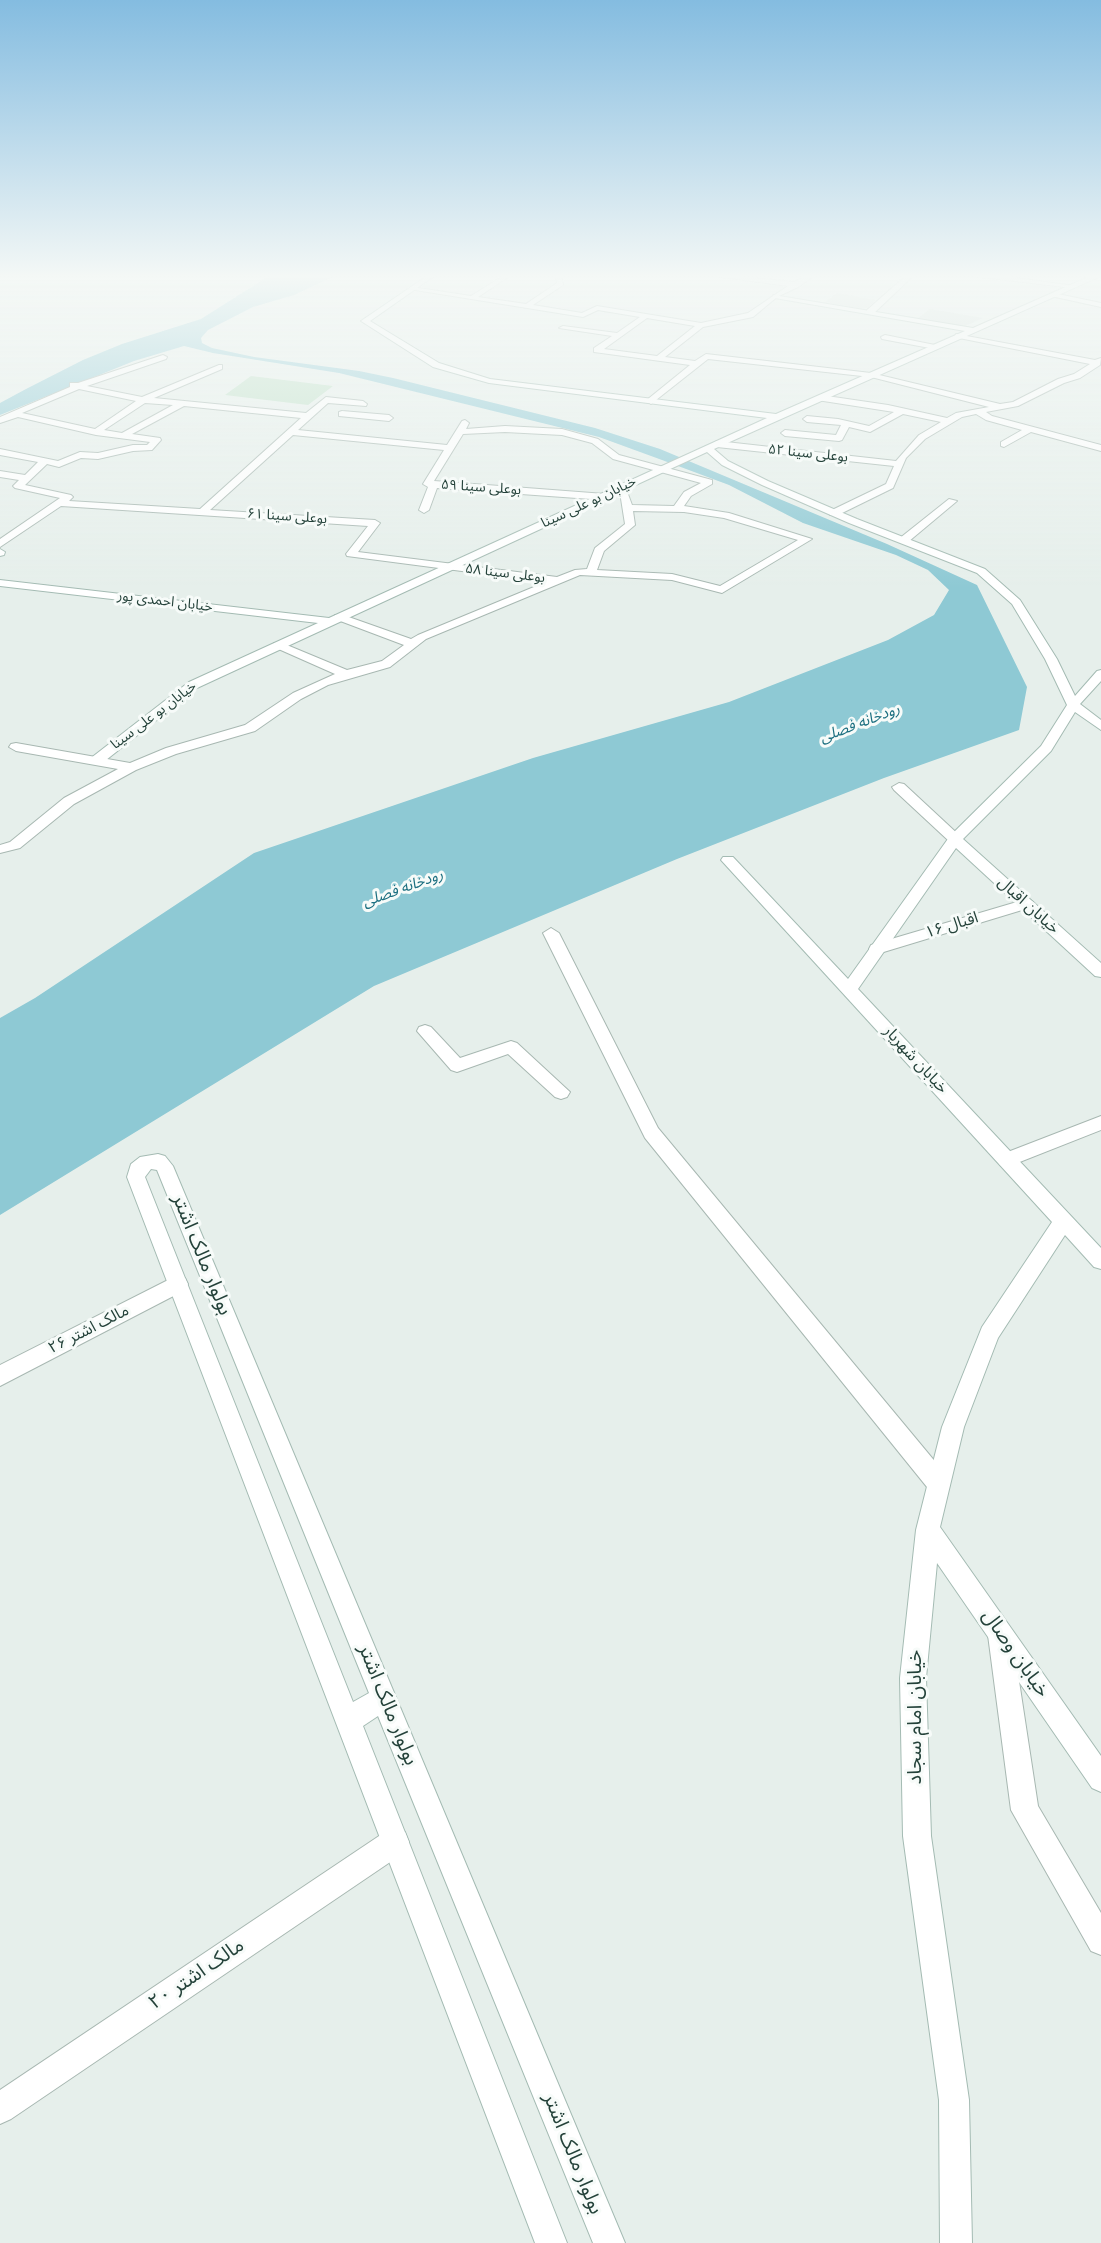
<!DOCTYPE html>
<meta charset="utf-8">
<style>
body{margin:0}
canvas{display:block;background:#e6efeb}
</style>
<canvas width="1101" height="2243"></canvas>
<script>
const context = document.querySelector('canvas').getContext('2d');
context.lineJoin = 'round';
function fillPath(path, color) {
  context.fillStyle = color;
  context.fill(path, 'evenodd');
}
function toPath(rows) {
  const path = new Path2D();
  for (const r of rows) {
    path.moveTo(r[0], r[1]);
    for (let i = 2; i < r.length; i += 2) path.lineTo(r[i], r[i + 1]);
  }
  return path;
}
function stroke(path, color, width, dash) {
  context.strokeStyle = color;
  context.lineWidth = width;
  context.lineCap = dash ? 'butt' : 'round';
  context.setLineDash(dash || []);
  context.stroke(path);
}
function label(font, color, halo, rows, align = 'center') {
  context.font = font + ' "Nunito Sans","Noto Sans Arabic",sans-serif';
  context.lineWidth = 6;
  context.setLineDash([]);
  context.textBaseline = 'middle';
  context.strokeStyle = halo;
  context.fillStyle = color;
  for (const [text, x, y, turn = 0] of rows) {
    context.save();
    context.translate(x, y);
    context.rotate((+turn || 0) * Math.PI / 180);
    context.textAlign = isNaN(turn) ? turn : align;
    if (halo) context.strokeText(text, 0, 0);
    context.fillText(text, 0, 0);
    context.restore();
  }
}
const built = toPath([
 [837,293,876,300,867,308,861,309,825,302],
 [930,309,983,318,963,327,917,319]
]);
const green = toPath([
 [251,376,333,386,308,405,225,395]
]);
const water = toPath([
 [272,274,339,274,294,295,253,307,208,330,201,338,202,343,212,348,254,357,359,371,393,378,595,428,660,449,887,544,977,585,1027,687,1019,730,884,778,677,859,374,986,0,1215,0,1018,35,998,254,853,533,758,729,702,888,640,934,615,949,590,928,570,896,555,803,523,729,485,662,460,599,437,339,373,213,353,184,346,134,361,0,415,0,403,26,389,83,360,122,344,201,319]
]);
const street = toPath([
 [506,274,513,274,478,297,526,304,557,283,555,274,561,274,563,285,533,305,582,313,597,306,701,323,748,313,788,286,715,276,712,274,794,282,809,274,816,274,800,286,777,297,753,317,703,327,665,357,695,361,706,354,871,373,1000,404,1013,402,1058,379,1074,374,1090,364,959,338,955,336,956,334,1095,360,1101,358,1100,365,1080,378,1064,383,1018,406,986,412,992,416,1101,445,1101,451,1031,432,1004,447,1001,446,1001,442,1022,430,986,420,976,414,962,417,925,439,906,458,893,488,838,515,830,515,830,511,886,484,894,466,717,447,712,444,717,441,896,461,919,435,941,422,903,414,870,432,849,427,842,440,839,441,785,436,781,433,785,430,836,435,841,425,807,422,803,419,807,416,838,419,869,426,894,412,817,400,816,398,820,395,888,405,947,418,956,413,989,407,871,377,708,359,651,404,647,401,648,399,690,365,594,352,594,348,612,336,559,328,563,326,617,333,640,317,598,310,583,317,409,289,412,287,471,296,506,274],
 [647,318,695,326,657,356,604,349,647,318],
 [908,274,915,274,873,314,867,314,867,310,908,274],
 [970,274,987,274,1075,286,1072,288,973,276,970,274],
 [1053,293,1101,303,1101,307,1051,296,1053,293],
 [885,335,935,345,939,347,935,349,882,339,881,337,885,335],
 [163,355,167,357,166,359,87,386,142,397,219,365,222,365,222,369,154,398,306,413,326,397,363,401,367,404,366,406,328,403,298,430,447,445,462,421,465,420,469,423,466,429,505,426,562,429,598,439,619,455,712,480,712,484,691,496,684,506,729,513,812,539,722,593,672,580,580,575,426,639,390,667,328,685,301,699,255,731,176,754,136,770,74,804,20,848,0,853,0,845,10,842,64,798,118,769,16,751,9,747,11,744,16,743,130,763,166,748,245,725,293,693,335,674,274,647,274,643,282,643,347,670,382,661,404,645,335,619,335,615,343,615,411,639,418,635,546,582,347,556,346,554,368,526,61,506,0,547,0,539,60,498,15,488,13,486,19,480,0,477,0,471,25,475,38,462,0,455,0,449,58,461,80,452,98,453,133,445,147,445,150,442,96,435,18,417,0,423,0,417,70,387,70,383,78,383,163,355],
 [79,389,136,401,95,429,22,413,79,389],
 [145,403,173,405,122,433,104,430,145,403],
 [184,406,301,418,200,509,69,501,73,497,71,495,25,485,47,464,59,467,81,458,98,459,133,451,152,450,161,440,160,438,132,434,184,406],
 [505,432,562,435,592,443,613,459,701,483,684,492,674,506,632,505,625,486,619,486,625,524,595,548,587,569,575,570,557,577,358,552,380,523,375,520,210,510,293,435,444,450,423,484,428,487,419,510,424,513,429,510,437,488,605,500,610,497,605,494,434,481,463,434,505,432],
 [633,511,684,512,724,518,798,540,720,586,672,574,597,570,604,551,635,525,633,511],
 [342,411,389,415,393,418,389,421,339,416,339,412,342,411],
 [949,499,957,501,908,542,900,542,900,538,949,499],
 [899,783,904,784,960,836,962,839,960,842,950,842,894,790,892,787,899,783],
 [1027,899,1032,901,1035,904,1032,907,877,954,871,953,869,949,871,945,1027,899],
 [551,928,559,933,658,1128,947,1476,950,1484,947,1492,939,1495,931,1492,645,1138,543,933,551,928],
 [425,1025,431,1027,460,1058,511,1041,517,1043,570,1092,567,1097,561,1099,555,1097,508,1054,457,1072,451,1070,417,1031,419,1027,425,1025],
 [1101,1116,1101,1130,1007,1167,1000,1165,998,1160,1000,1155,1101,1116],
 [178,1275,185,1278,188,1284,185,1290,0,1386,0,1365,178,1275],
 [1000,1623,1009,1626,1012,1635,1038,1806,1101,1913,1101,1955,1091,1951,1011,1810,988,1635,991,1626,1000,1623],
 [395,1828,405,1832,409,1842,405,1852,11,2119,0,2124,0,2090,385,1832,395,1828]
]);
const secondary = toPath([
 [430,274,437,274,370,321,439,363,490,379,776,414,965,331,775,298,773,295,973,328,1095,274,1101,274,1101,276,714,449,728,461,768,481,857,519,985,569,1020,600,1057,659,1075,696,1097,671,1101,670,1101,681,1080,704,1101,720,1101,730,1075,712,1051,751,963,839,1101,963,1101,977,1095,976,956,848,858,989,1101,1248,1101,1269,1094,1267,1065,1235,998,1338,964,1427,940,1527,1101,1756,1101,1792,1092,1788,937,1563,926,1678,931,1836,969,2100,972,2243,940,2243,939,2100,903,1836,900,1678,916,1530,942,1427,982,1327,1052,1222,721,860,723,857,733,857,848,979,950,836,1041,746,1067,705,1045,659,1012,604,977,573,849,523,762,485,722,465,707,452,197,688,101,764,91,764,89,761,91,758,189,682,318,623,0,586,0,580,329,618,767,418,489,383,433,367,361,321,430,274],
 [0,549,5,552,4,555,0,556,0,549],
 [158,1154,165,1156,173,1166,625,2243,593,2243,378,1716,363,1726,567,2243,535,2243,127,1177,131,1164,140,1157,158,1154],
 [151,1169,157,1170,369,1693,353,1702,145,1177,151,1169]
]);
const farStreetnames = [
 ["بوعلی سینا ۵۲",808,454,6],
 ["بوعلی سینا ۵۹",481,488,4],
 ["خیابان بو علی سینا",589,503,-25],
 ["بوعلی سینا ۶۱",287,517,4],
 ["بوعلی سینا ۵۸",505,574,7],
 ["خیابان احمدی پور",165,602,7],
 ["خیابان بو علی سینا",154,716,-37]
];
const farWaternames = [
 ["رودخانه فصلی",860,724,-21],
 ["رودخانه فصلی",403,889,-20]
];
const streetNames = [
 ["خیابان اقبال",1028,906,42],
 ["اقبال ۱۶",952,926,-17],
 ["خیابان شهریار",915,1060,47],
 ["مالک اشتر ۲۶",89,1330,-27]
];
const nearStreetnames = [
 ["بولوار مالک اشتر",201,1255,68],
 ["خیابان وصال",1015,1654,55],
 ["بولوار مالک اشتر",387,1705,68],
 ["خیابان امام سجاد",916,1717,-90],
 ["مالک اشتر ۲۰",197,1975,-34],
 ["بولوار مالک اشتر",572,2154,68]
];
fillPath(built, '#d4dfda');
fillPath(green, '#bfe0c8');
fillPath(water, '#8ec9d4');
stroke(street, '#a8b8b2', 2);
stroke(secondary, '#a4bbb3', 2);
fillPath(street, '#fff');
fillPath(secondary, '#fff');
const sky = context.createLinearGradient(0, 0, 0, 588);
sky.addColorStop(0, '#84bce0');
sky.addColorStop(0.47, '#f4f8f6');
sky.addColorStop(1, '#f4f8f600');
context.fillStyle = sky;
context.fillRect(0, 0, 1101, 588);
label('14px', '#24423a', '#f7fbf9', farStreetnames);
label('italic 15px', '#1c6f80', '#f7fbf9', farWaternames);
label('16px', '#24423a', '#f7fbf9', streetNames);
label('20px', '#24423a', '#f7fbf9', nearStreetnames);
</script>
